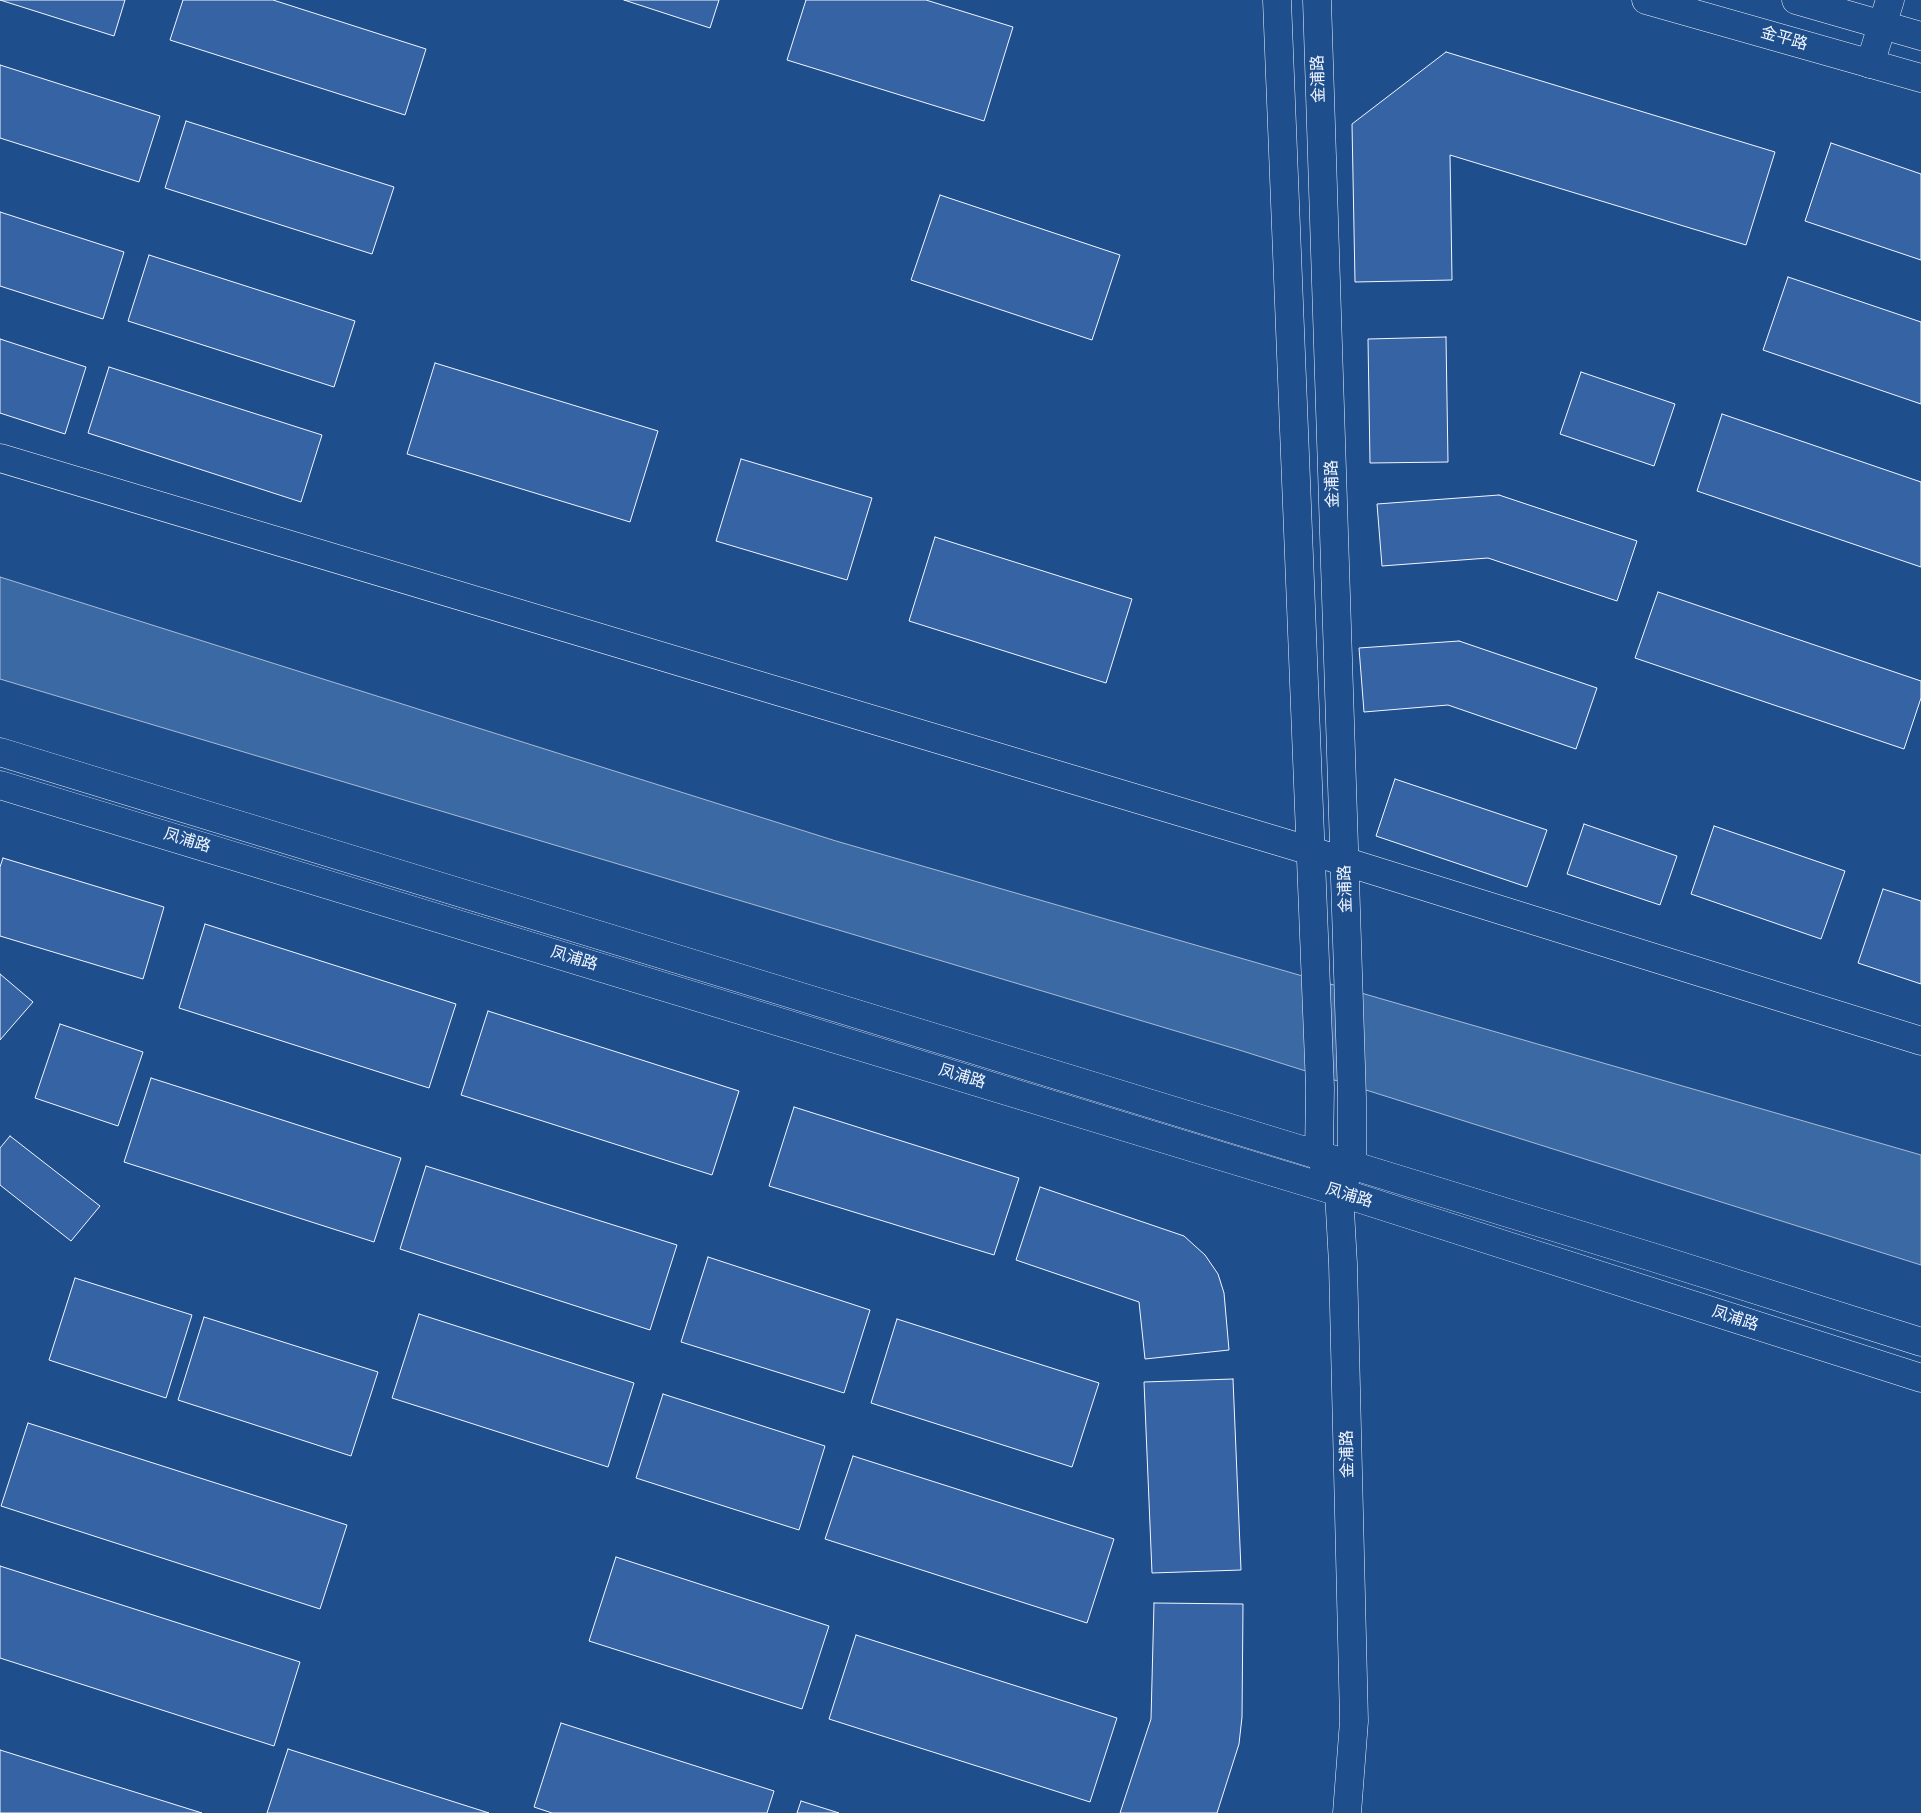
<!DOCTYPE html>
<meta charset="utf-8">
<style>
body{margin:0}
canvas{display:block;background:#1f4e8c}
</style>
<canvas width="1921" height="1813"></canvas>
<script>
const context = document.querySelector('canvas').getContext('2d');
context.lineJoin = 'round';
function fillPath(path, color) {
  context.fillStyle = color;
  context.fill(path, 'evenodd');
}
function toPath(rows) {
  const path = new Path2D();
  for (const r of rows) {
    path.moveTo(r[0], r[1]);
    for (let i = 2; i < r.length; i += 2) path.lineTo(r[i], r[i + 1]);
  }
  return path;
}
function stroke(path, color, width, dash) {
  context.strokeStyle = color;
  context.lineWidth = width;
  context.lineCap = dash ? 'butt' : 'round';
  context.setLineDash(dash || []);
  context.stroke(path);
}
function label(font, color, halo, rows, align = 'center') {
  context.font = font + ' "DM Sans","Noto Sans SC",sans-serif';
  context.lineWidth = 4;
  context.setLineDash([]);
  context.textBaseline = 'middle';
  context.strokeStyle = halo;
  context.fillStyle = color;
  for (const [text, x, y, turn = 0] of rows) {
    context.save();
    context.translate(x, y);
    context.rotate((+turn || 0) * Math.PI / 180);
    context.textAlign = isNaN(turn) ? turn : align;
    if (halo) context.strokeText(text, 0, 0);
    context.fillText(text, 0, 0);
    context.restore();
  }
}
const water = toPath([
 [0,577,836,841,1921,1155,1921,1265,1236,1049,0,679,0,577]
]);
const building = toPath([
 [0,0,125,0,114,36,0,0],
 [183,0,273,0,426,49,405,115,170,40,183,0],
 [624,0,719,0,710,28,624,0],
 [806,0,926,0,1013,27,984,121,787,60,806,0],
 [1446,52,1775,152,1746,245,1450,155,1452,280,1355,282,1352,124,1446,52],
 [0,65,160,116,139,182,0,138,0,65],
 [186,121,394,187,372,254,165,188,186,121],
 [1831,143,1921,174,1921,260,1805,221,1831,143],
 [940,195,1120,255,1092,340,911,280,940,195],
 [0,212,124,252,103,319,0,286,0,212],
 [149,255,355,321,334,387,128,321,149,255],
 [1788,277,1921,322,1921,404,1763,350,1788,277],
 [1446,337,1448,462,1370,463,1368,339,1446,337],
 [0,339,86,367,65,434,0,413,0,339],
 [435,363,658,431,630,522,407,454,435,363],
 [109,367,322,435,301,502,88,433,109,367],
 [1581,372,1675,404,1654,466,1560,434,1581,372],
 [1722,414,1921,482,1921,567,1697,491,1722,414],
 [741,459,872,498,847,580,716,541,741,459],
 [1499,495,1637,541,1617,601,1488,558,1382,566,1377,504,1499,495],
 [935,537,1132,599,1106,683,909,621,935,537],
 [1658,592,1921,681,1921,698,1904,749,1635,658,1658,592],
 [1459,641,1597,688,1576,749,1448,705,1364,712,1359,648,1459,641],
 [1395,779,1547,830,1527,887,1376,836,1395,779],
 [1584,824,1677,856,1660,905,1567,874,1584,824],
 [1714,826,1845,871,1821,939,1691,894,1714,826],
 [3,858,164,907,143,979,0,936,0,867,3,858],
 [1883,889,1921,901,1921,984,1858,963,1883,889],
 [205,924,456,1004,429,1088,179,1008,205,924],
 [0,974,33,1002,0,1040,0,974],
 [488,1011,739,1091,712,1175,461,1095,488,1011],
 [60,1024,143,1052,118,1126,35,1098,60,1024],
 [151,1078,401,1158,374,1242,124,1162,151,1078],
 [794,1107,1019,1178,994,1255,769,1186,794,1107],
 [10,1136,100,1206,71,1241,0,1185,0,1148,10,1136],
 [426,1166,677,1245,650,1330,400,1249,426,1166],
 [1040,1187,1184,1236,1205,1255,1218,1274,1224,1293,1229,1350,1145,1359,1139,1302,1016,1260,1040,1187],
 [708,1257,870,1310,844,1393,681,1342,708,1257],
 [75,1278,192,1315,166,1398,49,1360,75,1278],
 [419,1314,634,1383,608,1467,392,1398,419,1314],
 [204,1317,378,1372,351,1456,178,1400,204,1317],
 [897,1319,1099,1383,1072,1467,871,1403,897,1319],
 [1233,1379,1241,1570,1152,1573,1144,1382,1233,1379],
 [663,1394,825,1446,799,1530,636,1478,663,1394],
 [28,1423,347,1525,320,1609,1,1506,28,1423],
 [853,1456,1114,1539,1087,1623,825,1539,853,1456],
 [616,1557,829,1626,802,1709,589,1641,616,1557],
 [0,1566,300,1662,274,1746,0,1658,0,1566],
 [1154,1603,1243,1604,1242,1717,1239,1744,1217,1813,1120,1813,1151,1719,1154,1603],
 [856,1635,1117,1718,1090,1802,829,1719,856,1635],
 [561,1723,774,1791,767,1813,552,1813,534,1807,561,1723],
 [288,1749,489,1813,267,1813,288,1749],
 [0,1750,202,1813,0,1813,0,1750],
 [801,1801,839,1813,797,1813,801,1801]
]);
const minor = toPath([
 [1870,64,1890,0],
 [0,458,1311,851,1921,1041]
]);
const tertiary = toPath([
 [1277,0,1320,1087,1319,1155,1327,1171],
 [1317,0,1352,1098,1352,1165,1339,1192,1343,1264,1354,1721,1347,1813],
 [1646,0,1921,78],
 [1796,0,1921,36],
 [0,752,1652,1257,1921,1342],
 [0,785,1339,1192,1921,1378]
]);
const streetNames = [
 ["金平路",1784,39,16],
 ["金浦路",1319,79,-92],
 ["金浦路",1333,484,-92],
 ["凤浦路",187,841,17],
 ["金浦路",1346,889,-92],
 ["凤浦路",574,959,17],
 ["凤浦路",962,1077,17],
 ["凤浦路",1349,1196,17],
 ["凤浦路",1735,1319,18],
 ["金浦路",1348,1454,-91]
];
fillPath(water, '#3b69a3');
stroke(water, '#a8bbd7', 1);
fillPath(building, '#3563a3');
stroke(building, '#f2f6ff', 1);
stroke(minor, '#f2f6ff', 29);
stroke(tertiary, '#f2f6ff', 29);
stroke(minor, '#1f4e8c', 28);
stroke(tertiary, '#1f4e8c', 28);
label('16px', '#f2f6ff', '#1f4e8c', streetNames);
</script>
